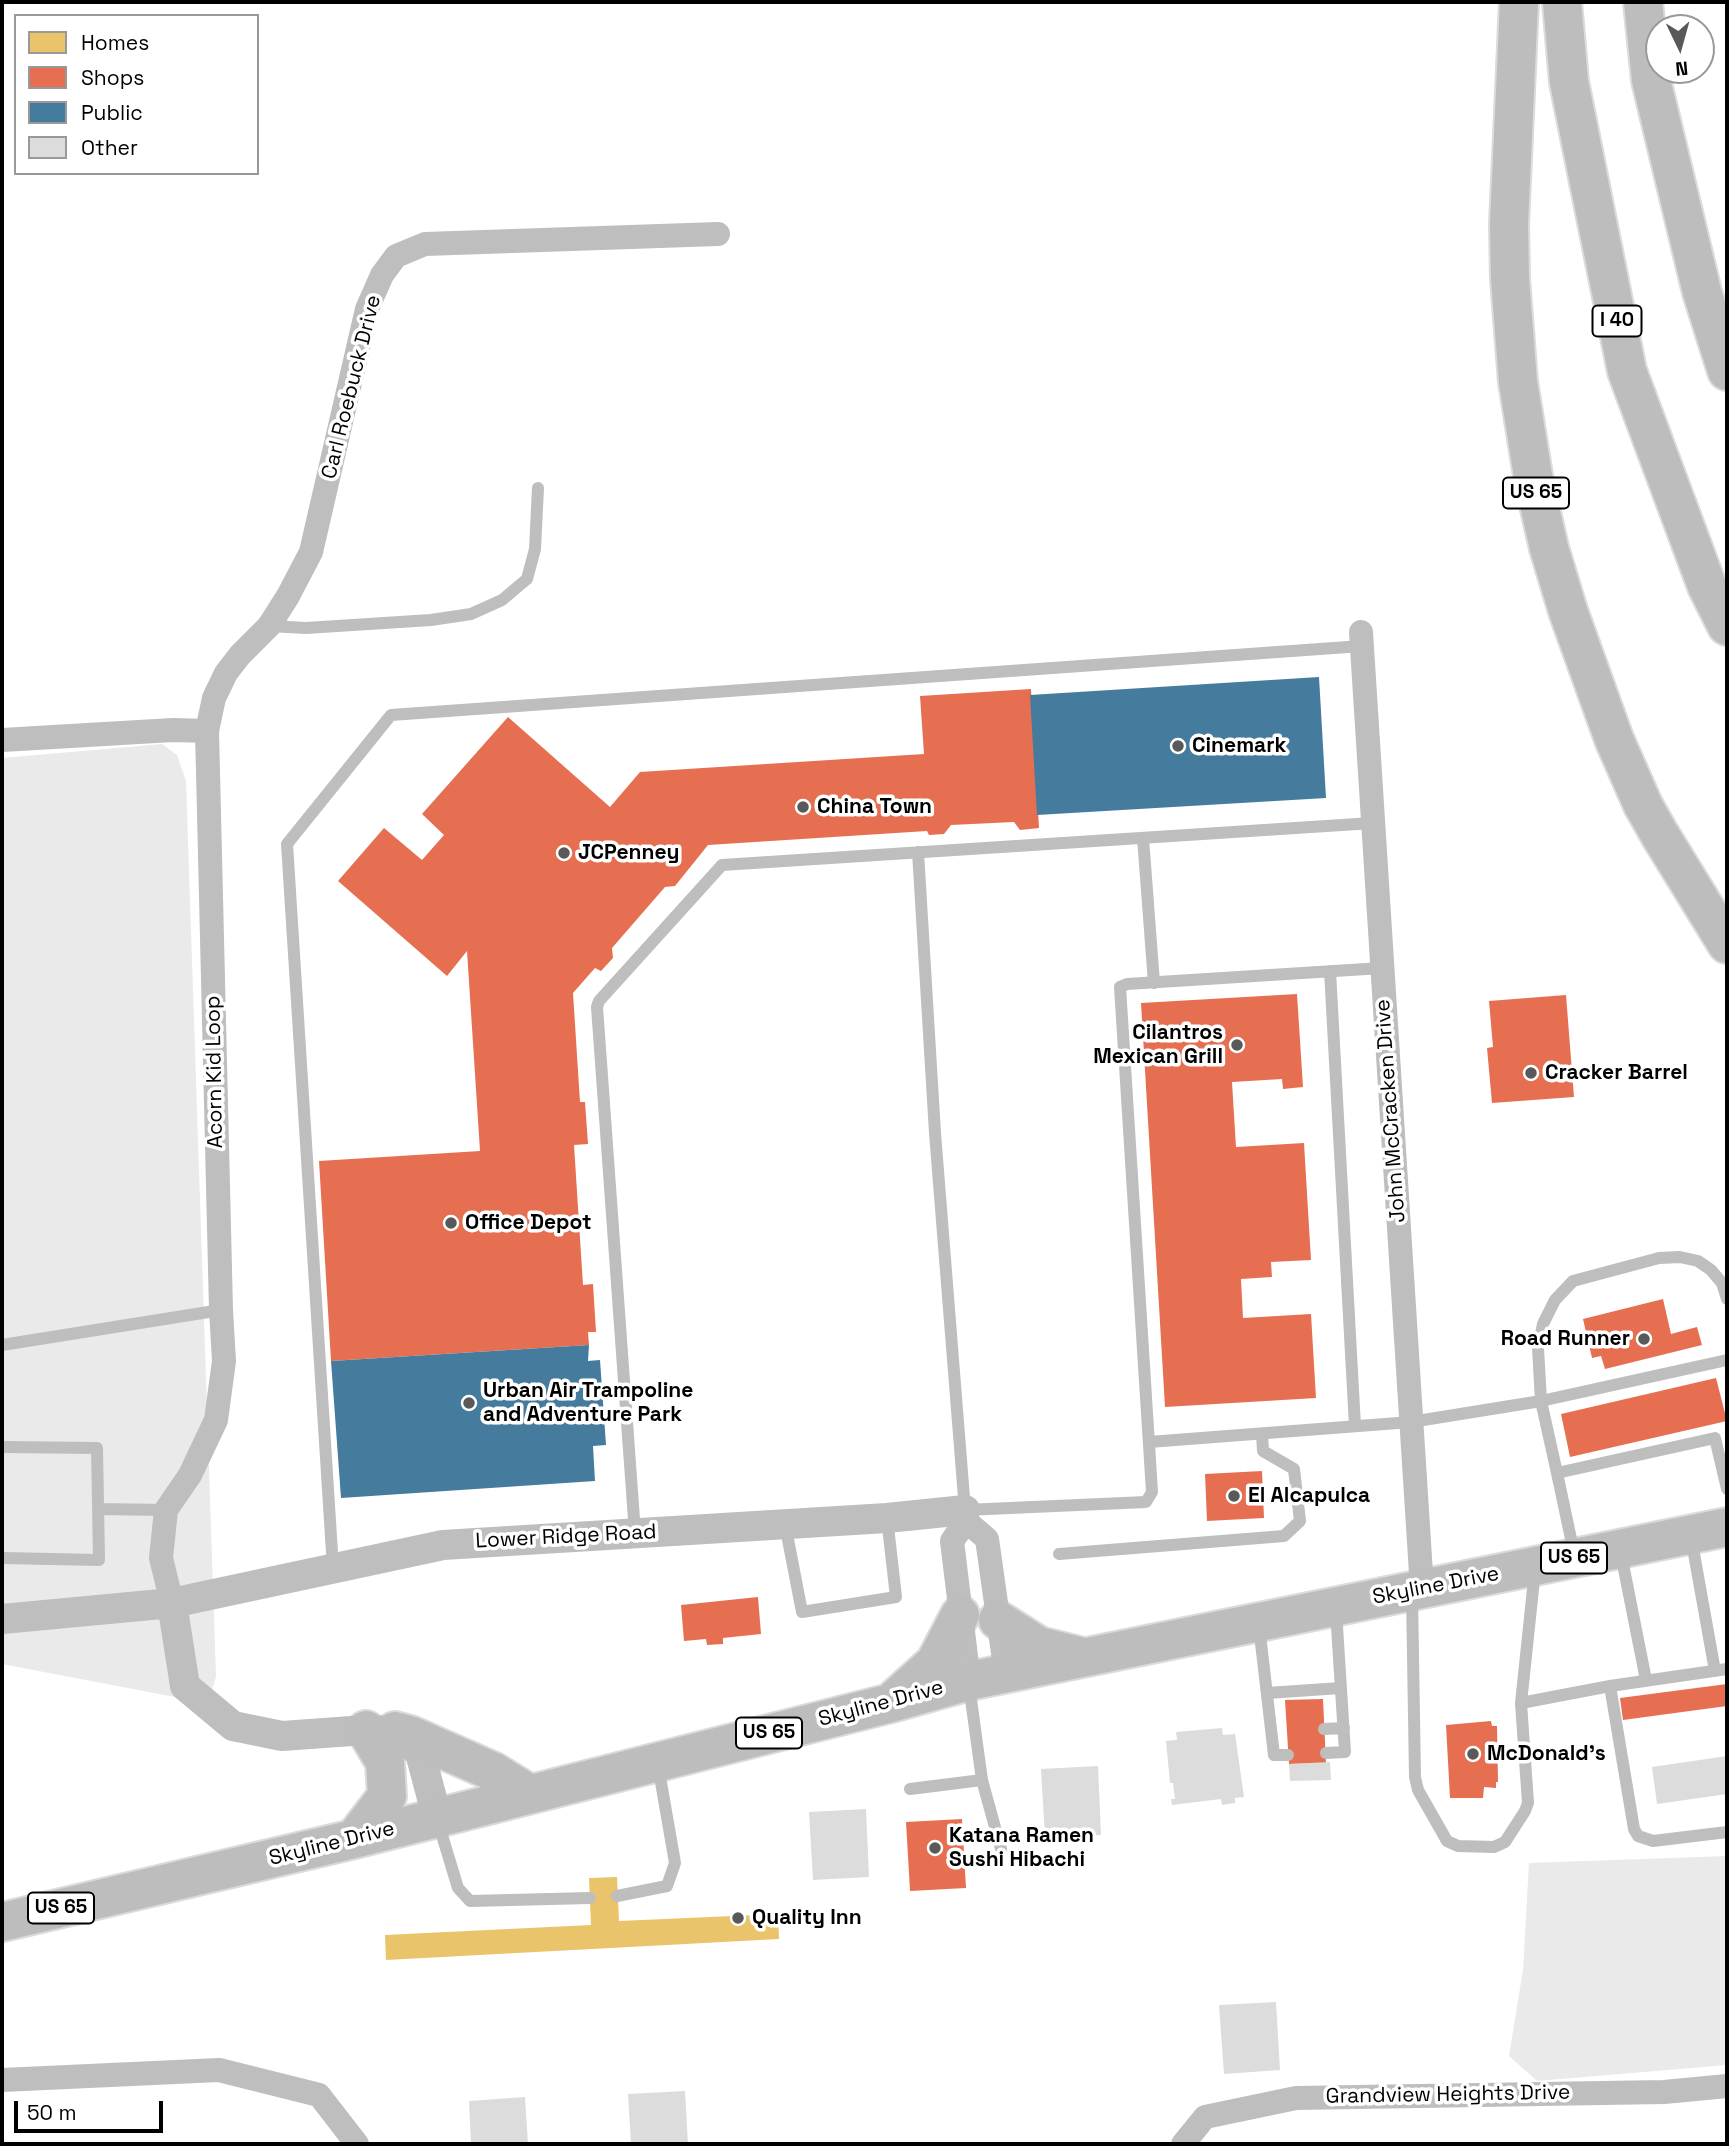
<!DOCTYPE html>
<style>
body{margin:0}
#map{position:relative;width:1729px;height:2146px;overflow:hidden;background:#fff;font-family:"Space Grotesk",sans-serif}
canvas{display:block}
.frame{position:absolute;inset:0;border:4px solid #000;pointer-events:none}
.legend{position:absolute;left:14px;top:14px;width:245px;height:161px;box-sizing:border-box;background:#fff;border:2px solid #999;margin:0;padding:9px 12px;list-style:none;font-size:21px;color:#000}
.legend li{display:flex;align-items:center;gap:14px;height:35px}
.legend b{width:35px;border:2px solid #999}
.north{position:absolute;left:1645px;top:14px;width:70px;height:70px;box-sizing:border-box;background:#fff;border:2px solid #999;border-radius:50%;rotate:175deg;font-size:19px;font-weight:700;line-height:28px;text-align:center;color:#000}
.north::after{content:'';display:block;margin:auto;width:24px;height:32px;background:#595959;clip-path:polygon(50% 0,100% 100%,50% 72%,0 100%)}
.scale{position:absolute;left:14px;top:2101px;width:149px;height:32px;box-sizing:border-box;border:4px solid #000;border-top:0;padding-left:9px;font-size:21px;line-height:24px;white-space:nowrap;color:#000;-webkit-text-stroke:5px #fff;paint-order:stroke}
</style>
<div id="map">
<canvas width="1729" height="2146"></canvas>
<div class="frame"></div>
<ul class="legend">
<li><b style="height:19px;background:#e9c46a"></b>Homes</li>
<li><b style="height:19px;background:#e76f51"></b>Shops</li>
<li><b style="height:19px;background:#457b9d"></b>Public</li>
<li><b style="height:19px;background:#dcdcdc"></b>Other</li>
</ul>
<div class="north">N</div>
<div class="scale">50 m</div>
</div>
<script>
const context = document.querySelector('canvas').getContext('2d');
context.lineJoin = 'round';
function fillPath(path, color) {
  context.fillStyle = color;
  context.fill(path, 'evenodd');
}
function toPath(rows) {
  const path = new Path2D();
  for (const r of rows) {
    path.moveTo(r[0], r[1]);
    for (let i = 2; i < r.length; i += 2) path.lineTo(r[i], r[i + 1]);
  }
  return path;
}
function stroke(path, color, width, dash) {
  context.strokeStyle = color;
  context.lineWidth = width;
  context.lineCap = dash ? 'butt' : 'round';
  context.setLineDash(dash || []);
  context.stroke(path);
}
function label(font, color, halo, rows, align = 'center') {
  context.font = font + ' "Space Grotesk",sans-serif';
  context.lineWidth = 7;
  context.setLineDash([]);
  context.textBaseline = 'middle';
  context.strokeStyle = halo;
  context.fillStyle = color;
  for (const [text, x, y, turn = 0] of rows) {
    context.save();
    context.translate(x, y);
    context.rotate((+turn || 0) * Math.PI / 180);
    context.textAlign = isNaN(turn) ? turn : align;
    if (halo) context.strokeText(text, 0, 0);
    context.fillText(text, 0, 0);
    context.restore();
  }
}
const green = toPath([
 [162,744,177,755,186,781,216,1677,212,1690,201,1702,2,1664,2,758],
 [1727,1856,1727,2065,1537,2081,1509,2056,1523,1970,1529,1863]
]);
const homes = toPath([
 [617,1877,619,1921,778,1914,779,1939,386,1960,385,1935,591,1925,589,1878]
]);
const shops = toPath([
 [1031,689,1039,828,1020,830,1014,822,951,825,944,834,929,835,927,831,708,845,675,886,665,887,612,948,613,958,601,971,595,968,573,993,580,1102,585,1102,588,1144,574,1145,583,1285,593,1284,596,1332,588,1332,589,1345,331,1361,319,1161,480,1151,467,951,447,976,338,881,384,828,422,860,444,835,422,814,508,717,610,807,640,772,924,754,920,696],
 [1297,994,1303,1087,1283,1089,1282,1079,1232,1082,1236,1147,1304,1143,1311,1260,1271,1262,1272,1277,1241,1279,1243,1318,1311,1314,1316,1398,1165,1407,1141,1003],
 [1566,995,1574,1097,1492,1103,1487,1048,1493,1047,1489,1001],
 [1663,1299,1671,1334,1697,1327,1702,1345,1605,1369,1601,1356,1592,1358,1583,1319],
 [1716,1378,1727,1421,1570,1457,1561,1414],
 [1262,1471,1264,1518,1207,1521,1205,1474],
 [758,1597,761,1634,723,1638,723,1644,707,1645,706,1639,684,1641,681,1605],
 [1727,1684,1727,1706,1623,1720,1620,1698],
 [1323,1699,1326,1763,1289,1764,1285,1700],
 [1491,1721,1492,1726,1497,1726,1498,1782,1496,1782,1496,1788,1484,1787,1483,1798,1450,1798,1446,1725],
 [962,1819,966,1888,910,1891,906,1822]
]);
const public = toPath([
 [1319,677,1326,798,1037,815,1030,695],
 [589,1345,588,1361,600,1360,606,1445,593,1446,595,1481,341,1498,331,1361]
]);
const building = toPath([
 [1222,1728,1223,1735,1235,1734,1244,1797,1235,1798,1235,1803,1222,1805,1221,1799,1172,1805,1171,1799,1175,1799,1173,1783,1170,1783,1166,1741,1177,1740,1176,1732],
 [1727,1756,1727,1794,1657,1804,1652,1767],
 [1330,1762,1331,1780,1290,1781,1289,1764],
 [1098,1766,1101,1835,1045,1838,1041,1769],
 [866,1809,869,1877,813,1880,809,1812],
 [1276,2002,1280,2070,1224,2074,1219,2005],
 [685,2091,688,2144,631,2144,628,2094],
 [525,2097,528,2144,471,2144,469,2101]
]);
const service = toPath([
 [269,626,306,628,431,620,471,614,502,600,527,579,535,549,538,488],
 [1143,838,1154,983],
 [918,852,935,1133,965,1510,1146,1502,1152,1492,1120,987,1127,984,1382,968],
 [1330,971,1355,1426],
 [1727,1299,1722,1283,1711,1270,1698,1261,1680,1257,1659,1258,1573,1281,1555,1300,1543,1324,1538,1348,1541,1401,1727,1360],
 [2,1345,221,1310],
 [1149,1442,1411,1422,1541,1401,1557,1473],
 [2,1447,97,1448,99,1560,2,1558],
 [98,1509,166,1510],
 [785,1524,802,1612,896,1597,887,1518],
 [635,1533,597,1007,599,1001,722,865,1373,823],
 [1691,1537,1715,1671],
 [1574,1553,1557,1473,1715,1438,1727,1489],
 [1059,1554,1284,1536,1300,1521,1294,1469,1263,1451,1262,1434],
 [1621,1554,1646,1680],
 [333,1568,287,844,391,715,1362,646],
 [1412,1595,1415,1777,1418,1790,1447,1841,1458,1846,1494,1847,1505,1842,1525,1811,1528,1803,1521,1703,1535,1570],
 [1259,1626,1274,1755,1288,1755],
 [969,1685,982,1780,1001,1849],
 [1610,1686,1634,1829,1638,1836,1653,1841,1727,1832],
 [1267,1693,1341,1688],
 [1521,1703,1610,1686,1727,1669],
 [1324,1729,1344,1728],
 [1326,1753,1345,1752,1336,1611],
 [910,1789,982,1780],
 [438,1822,458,1888,470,1901,590,1898],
 [617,1896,667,1886,675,1863,658,1765]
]);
const minor = toPath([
 [1361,632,1422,1589],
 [2,740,173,730,207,731],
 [965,1510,966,1521,987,1539,1006,1674],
 [966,1521,952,1541,969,1681],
 [172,1603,161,1558,166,1510,190,1475,216,1420,224,1361,221,1310,207,731,214,698,226,673,240,655,269,626,288,596,311,552,367,309,382,275,396,256,425,244,718,234],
 [2,2080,219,2070,319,2095,357,2144],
 [1183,2144,1205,2117,1296,2098,1664,2092,1727,2086]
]);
const tertiary = toPath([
 [172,1603,443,1545,887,1518,965,1510],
 [2,1619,172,1603,185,1686,233,1726,282,1736,366,1730,395,1731,420,1753,437,1817]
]);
const trunk = toPath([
 [998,1620,1039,1646,1079,1656],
 [896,1698,935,1663,960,1615],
 [395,1731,410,1735,494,1772,528,1793],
 [354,1839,387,1796,385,1762,366,1730],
 [2,1922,354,1839,891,1703,969,1681,1727,1527]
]);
const motorway = toPath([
 [1519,2,1509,224,1510,279,1518,382,1534,482,1549,548,1568,611,1614,739,1643,805,1660,835,1727,944],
 [1562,2,1569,82,1627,371,1707,586,1727,626],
 [1643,2,1651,80,1702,292,1727,371]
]);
const markers = [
 [1178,746,7,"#595959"],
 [803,807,7,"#595959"],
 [564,853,7,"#595959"],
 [1237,1045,7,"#595959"],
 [1531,1073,7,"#595959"],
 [451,1223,7,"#595959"],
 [1644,1339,7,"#595959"],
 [469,1403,7,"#595959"],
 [1234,1496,7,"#595959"],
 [1473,1754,7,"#595959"],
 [935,1848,7,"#595959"],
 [738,1918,7,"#595959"]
];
const shields = [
 [1617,321,49],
 [1536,493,66],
 [1574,1558,66],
 [769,1733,66],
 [61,1908,66]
];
const shieldNames = [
 ["I 40",1617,321],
 ["US 65",1536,493],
 ["US 65",1574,1558],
 ["US 65",769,1733],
 ["US 65",61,1908]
];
const streetNames = [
 ["Carl Roebuck Drive",352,387,-76],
 ["Acorn Kid Loop",215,1072,-91],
 ["John McCracken Drive",1391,1111,-94],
 ["Lower Ridge Road",566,1537,-3],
 ["Skyline Drive",1436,1586,-11],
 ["Skyline Drive",881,1704,-15],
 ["Skyline Drive",332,1844,-14],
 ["Grandview Heights Drive",1448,2095,-1]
];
const poiNames = [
 ["Cinemark",1192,746],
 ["China Town",817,807],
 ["JCPenney",578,853],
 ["Cilantros",1223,1033,"right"],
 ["Mexican Grill",1223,1057,"right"],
 ["Cracker Barrel",1545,1073],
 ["Office Depot",465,1223],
 ["Road Runner",1630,1339,"right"],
 ["Urban Air Trampoline",483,1391],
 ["and Adventure Park",483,1415],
 ["El Alcapulca",1248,1496],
 ["McDonald's",1487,1754],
 ["Katana Ramen",949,1836],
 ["Sushi Hibachi",949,1860],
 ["Quality Inn",752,1918]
];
fillPath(green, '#eaeaea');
fillPath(homes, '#e9c46a');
fillPath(shops, '#e76f51');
fillPath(public, '#457b9d');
fillPath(building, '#dcdcdc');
stroke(trunk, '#dbdbdb', 42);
stroke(motorway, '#dbdbdb', 42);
stroke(service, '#bebebe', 12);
stroke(minor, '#bebebe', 24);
stroke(tertiary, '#bebebe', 30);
stroke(trunk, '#bdbdbd', 38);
stroke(motorway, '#bdbdbd', 38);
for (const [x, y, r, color] of markers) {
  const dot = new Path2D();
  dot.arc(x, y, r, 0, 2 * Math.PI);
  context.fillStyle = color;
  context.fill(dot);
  stroke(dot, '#fff', 2.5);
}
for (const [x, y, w] of shields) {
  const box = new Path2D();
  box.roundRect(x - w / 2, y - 15.5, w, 31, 5);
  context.fillStyle = '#fff';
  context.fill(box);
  stroke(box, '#000', 2);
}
label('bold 19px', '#000', null, shieldNames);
label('21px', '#000', '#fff', streetNames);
label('bold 21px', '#000', '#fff', poiNames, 'left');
</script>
